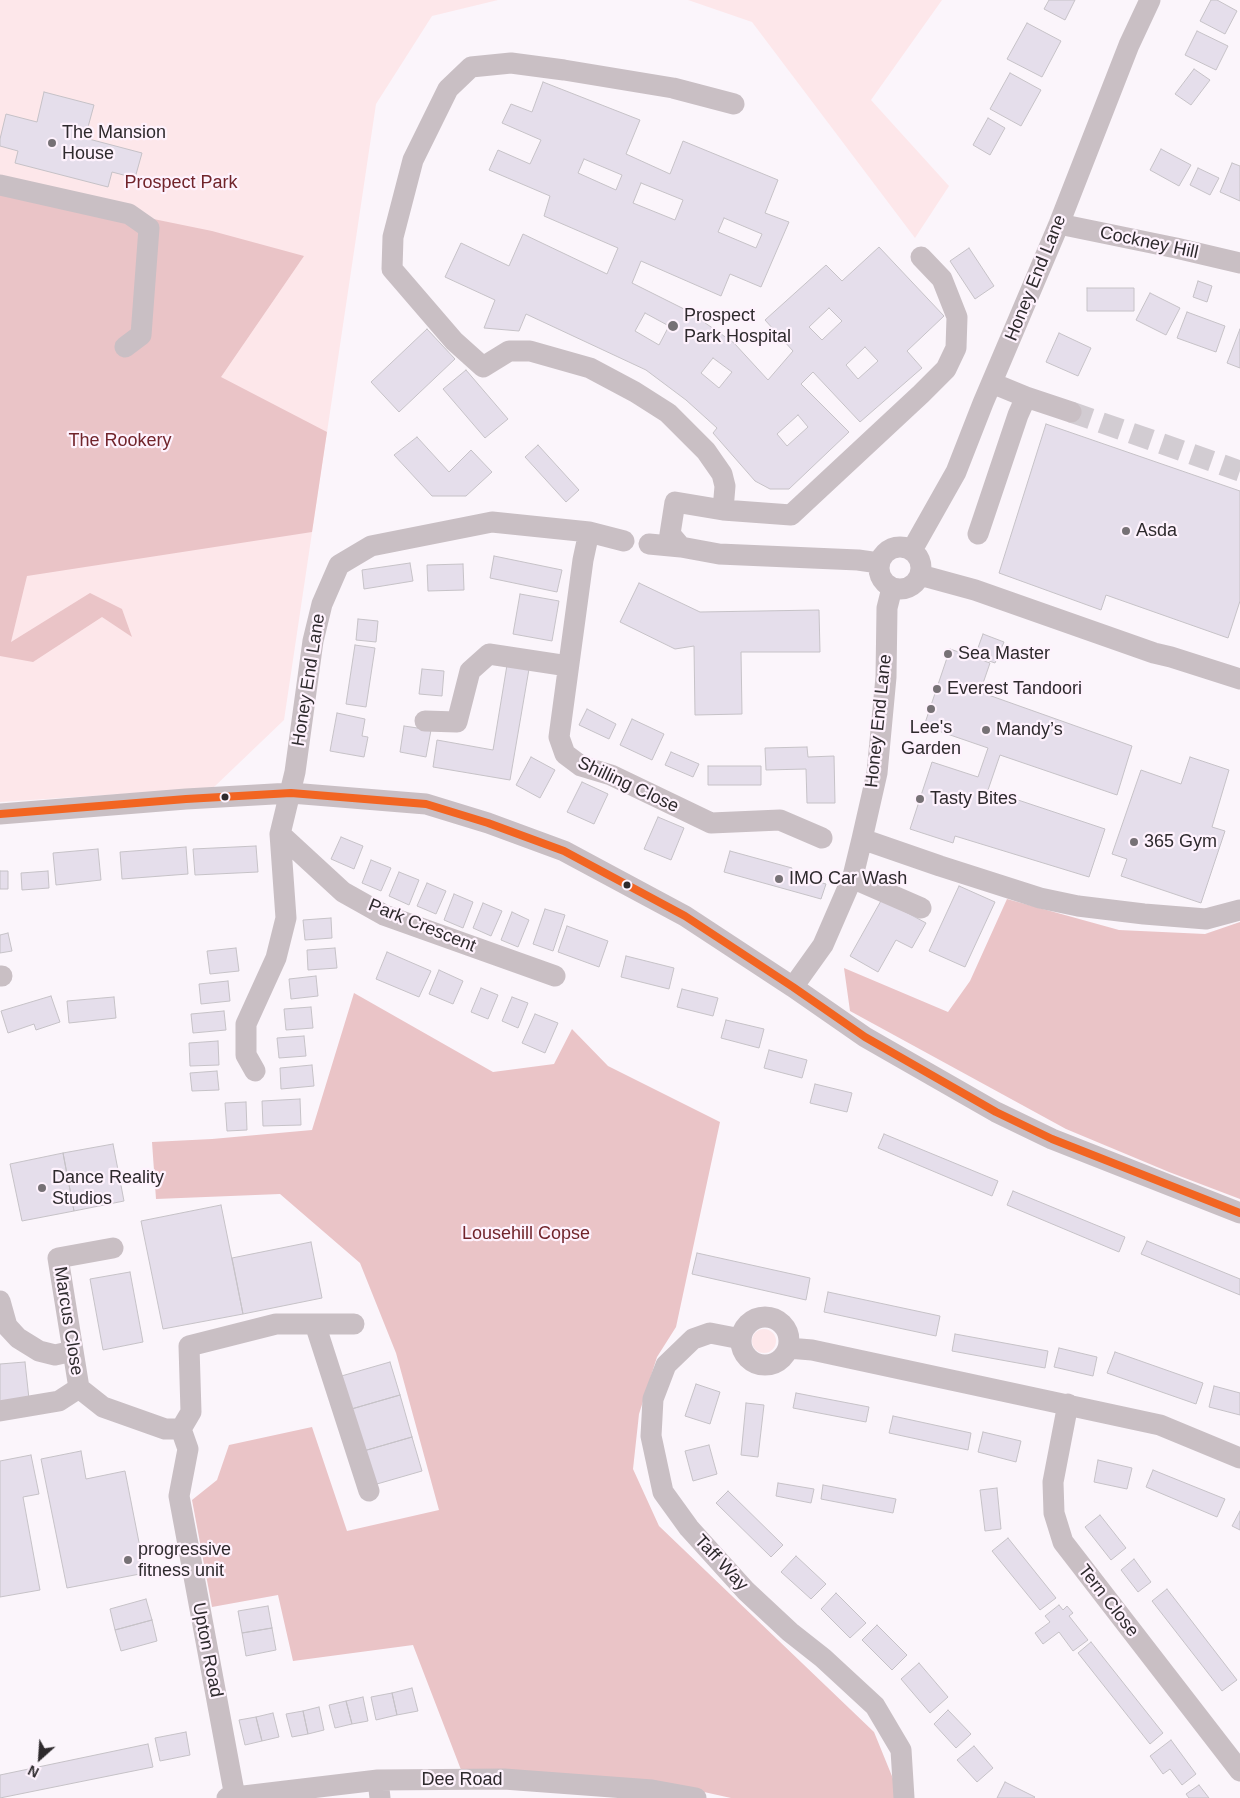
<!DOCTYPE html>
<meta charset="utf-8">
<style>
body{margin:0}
#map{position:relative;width:1240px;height:1798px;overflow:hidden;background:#fbf5fb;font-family:Arial,sans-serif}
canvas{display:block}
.north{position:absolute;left:15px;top:1733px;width:50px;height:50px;-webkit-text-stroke:4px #fef2fd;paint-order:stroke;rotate:206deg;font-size:14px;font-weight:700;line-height:20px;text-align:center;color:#2e2a2d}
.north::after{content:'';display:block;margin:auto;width:18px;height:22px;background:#2e2a2d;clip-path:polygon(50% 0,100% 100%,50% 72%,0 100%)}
</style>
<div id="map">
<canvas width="1240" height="1798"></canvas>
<div class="north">N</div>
</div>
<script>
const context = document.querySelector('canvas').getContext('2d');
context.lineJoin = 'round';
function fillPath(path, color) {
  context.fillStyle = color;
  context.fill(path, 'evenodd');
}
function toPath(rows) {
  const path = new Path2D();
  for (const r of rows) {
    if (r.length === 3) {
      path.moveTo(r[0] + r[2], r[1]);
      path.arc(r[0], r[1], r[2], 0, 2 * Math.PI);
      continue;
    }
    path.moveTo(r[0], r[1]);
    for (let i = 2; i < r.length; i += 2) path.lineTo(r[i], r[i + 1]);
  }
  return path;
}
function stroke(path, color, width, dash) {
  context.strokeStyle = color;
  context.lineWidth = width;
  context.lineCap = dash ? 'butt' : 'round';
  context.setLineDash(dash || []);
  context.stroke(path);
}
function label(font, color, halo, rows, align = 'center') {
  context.font = font + ' Arial,sans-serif';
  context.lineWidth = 4.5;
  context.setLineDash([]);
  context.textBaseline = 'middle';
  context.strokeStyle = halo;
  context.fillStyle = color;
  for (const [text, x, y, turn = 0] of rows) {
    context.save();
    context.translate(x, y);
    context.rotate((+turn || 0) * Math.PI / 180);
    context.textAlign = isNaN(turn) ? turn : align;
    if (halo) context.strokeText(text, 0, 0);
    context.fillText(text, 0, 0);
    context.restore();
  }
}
const green = toPath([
 [0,0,498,0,432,16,376,104,284,720,213,788,0,802],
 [688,0,942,0,871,100,949,186,915,238,752,22],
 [764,1341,12]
]);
const forest = toPath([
 [0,185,129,214,212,231,304,256,221,377,327,432,312,532,27,576,11,642,90,593,122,609,132,637,102,617,33,662,0,656],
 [1007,899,1119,930,1205,934,1240,922,1240,1199,1169,1172,1066,1129,850,1011,844,968,948,1012,970,981],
 [354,993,493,1072,554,1064,572,1029,608,1066,720,1122,676,1327,657,1357,639,1414,633,1469,659,1526,874,1732,896,1786,896,1798,731,1798,668,1784,463,1775,413,1645,293,1661,278,1595,212,1607,192,1500,217,1480,229,1445,312,1427,347,1531,439,1510,396,1353,360,1263,280,1194,156,1199,152,1142,212,1139,312,1130]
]);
const building = toPath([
 [1049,0,1075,0,1065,20,1044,9,1049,0],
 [1211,0,1217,0,1237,11,1225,34,1200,21,1211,0],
 [1027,23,1061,41,1042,77,1007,59,1027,23],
 [1197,31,1228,46,1216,70,1185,55,1197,31],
 [1194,69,1210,80,1191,105,1175,94,1194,69],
 [1010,73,1041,90,1021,126,990,109,1010,73],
 [543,82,640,120,626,154,670,174,683,141,778,180,765,213,789,222,761,287,730,274,721,296,641,261,632,283,688,311,734,343,768,380,793,351,765,320,826,265,842,281,879,247,944,316,907,351,922,368,860,422,813,372,801,384,849,432,789,489,770,489,755,481,713,433,717,428,686,400,646,370,526,314,519,331,484,328,495,300,445,277,461,243,509,266,523,234,607,274,618,248,544,216,550,196,489,170,498,150,530,164,541,140,502,123,511,104,532,112,543,82],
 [584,159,622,175,616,190,578,173,584,159],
 [641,183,683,200,675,220,633,203,641,183],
 [724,218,762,234,756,248,718,232,724,218],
 [829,308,842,321,822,340,809,327,829,308],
 [645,313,669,326,659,345,635,331,645,313],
 [865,347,878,361,858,379,846,365,865,347],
 [713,358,732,372,719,388,701,373,713,358],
 [798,415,808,427,787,446,777,434,798,415],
 [44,92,94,105,85,138,142,153,135,178,112,172,108,187,15,163,18,151,0,146,0,139,6,114,37,122,44,92],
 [988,118,1005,128,990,155,973,145,988,118],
 [1161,149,1191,165,1179,186,1150,170,1161,149],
 [1232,163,1240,166,1240,201,1220,192,1232,163],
 [1198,168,1219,178,1210,195,1190,185,1198,168],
 [969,248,994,286,975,299,950,261,969,248],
 [1198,281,1212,286,1207,302,1193,297,1198,281],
 [1087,288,1134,288,1134,311,1087,311,1087,288],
 [1150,293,1180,308,1166,335,1136,320,1150,293],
 [1187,312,1225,326,1216,352,1177,338,1187,312],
 [427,329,455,359,399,412,371,382,427,329],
 [1240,329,1240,368,1227,363,1240,329],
 [1059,333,1091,348,1078,376,1046,362,1059,333],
 [466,370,508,419,485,438,443,389,466,370],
 [1046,424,1240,491,1240,601,1228,638,1106,595,1101,610,999,573,1046,424],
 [417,437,449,472,471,450,492,472,466,496,432,496,394,455,417,437],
 [538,445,579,490,566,502,525,457,538,445],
 [494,556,562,570,557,592,490,578,494,556],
 [410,563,413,581,364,589,362,570,410,563],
 [463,564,464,590,428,591,427,565,463,564],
 [639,583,700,612,819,610,820,652,741,652,742,714,695,715,694,646,675,649,620,622,639,583],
 [520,594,559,601,552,641,513,634,520,594],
 [358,619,378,621,376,642,356,640,358,619],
 [983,634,1004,642,995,663,975,656,983,634],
 [355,645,375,648,366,707,346,704,355,645],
 [950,649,990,663,980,692,1132,746,1117,795,1000,755,988,790,1105,829,1089,877,955,836,953,843,910,829,932,762,978,777,988,748,924,726,950,649],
 [507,665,529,669,510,780,433,767,437,740,493,750,507,665],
 [422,669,444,671,442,696,419,694,422,669],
 [587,709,616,724,609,739,579,725,587,709],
 [337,713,365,719,362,736,368,737,364,757,330,751,337,713],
 [632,719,664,734,652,760,620,745,632,719],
 [404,726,431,730,426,757,400,752,404,726],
 [807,747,808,757,834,756,835,803,807,803,806,769,766,770,765,748,807,747],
 [671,752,699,764,693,777,665,765,671,752],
 [531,757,555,770,540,798,516,785,531,757],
 [1190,757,1229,770,1212,827,1225,831,1201,903,1121,876,1127,859,1112,854,1141,770,1181,784,1190,757],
 [708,766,761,766,761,785,708,785,708,766],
 [582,782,608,794,594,824,567,812,582,782],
 [658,817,684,828,671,860,644,849,658,817],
 [341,837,363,846,354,869,331,859,341,837],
 [256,846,258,872,195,875,193,849,256,846],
 [186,847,188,874,122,879,120,852,186,847],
 [98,849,101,880,56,885,53,853,98,849],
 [730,851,792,868,790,874,826,884,821,899,724,872,730,851],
 [371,860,391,868,381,891,362,883,371,860],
 [0,871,8,871,8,889,0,889,0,871],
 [48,871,49,888,22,890,21,873,48,871],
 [399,872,419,880,409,905,389,896,399,872],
 [427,883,446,891,436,914,417,906,427,883],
 [959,886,995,902,965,967,929,951,959,886],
 [454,894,473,902,463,928,444,920,454,894],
 [882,899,926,923,912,948,896,940,878,972,850,956,882,899],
 [483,903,502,911,491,936,473,928,483,903],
 [545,909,565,915,553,951,533,944,545,909],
 [512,912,529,920,518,947,501,940,512,912],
 [331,918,332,938,305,940,303,920,331,918],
 [567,926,608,941,599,967,558,952,567,926],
 [8,933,12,951,0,953,0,935,8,933],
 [236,948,239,971,210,974,207,951,236,948],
 [335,948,337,968,308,970,307,950,335,948],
 [387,952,431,971,419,997,376,979,387,952],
 [626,956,674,968,669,989,621,977,626,956],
 [439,970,463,981,453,1004,429,994,439,970],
 [316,976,318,996,291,999,289,979,316,976],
 [228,981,230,1001,201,1004,199,984,228,981],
 [481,988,498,995,488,1019,471,1012,481,988],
 [682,989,718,998,713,1016,677,1007,682,989],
 [51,996,60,1022,36,1030,34,1024,8,1033,1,1011,51,996],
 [114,997,116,1018,69,1023,67,1001,114,997],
 [512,997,528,1003,518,1028,502,1021,512,997],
 [311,1007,313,1028,286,1030,284,1009,311,1007],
 [224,1011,226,1030,193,1033,191,1014,224,1011],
 [535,1014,558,1023,545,1053,522,1043,535,1014],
 [726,1020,764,1029,759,1048,721,1038,726,1020],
 [304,1036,306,1056,279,1058,277,1038,304,1036],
 [218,1041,219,1065,190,1066,189,1043,218,1041],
 [769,1050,807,1060,802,1078,764,1068,769,1050],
 [312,1065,314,1086,281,1089,280,1068,312,1065],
 [217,1071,219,1090,192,1091,190,1073,217,1071],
 [815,1084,852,1093,847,1112,810,1103,815,1084],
 [300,1099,301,1125,263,1126,262,1101,300,1099],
 [246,1102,247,1130,227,1131,225,1103,246,1102],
 [884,1134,998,1181,992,1196,878,1148,884,1134],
 [113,1144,124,1201,74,1211,63,1153,113,1144],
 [63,1153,74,1211,22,1221,10,1164,63,1153],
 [1013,1191,1125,1237,1119,1252,1007,1205,1013,1191],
 [221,1205,243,1314,163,1329,141,1221,221,1205],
 [1147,1241,1240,1279,1240,1295,1141,1254,1147,1241],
 [311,1242,322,1298,243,1314,232,1258,311,1242],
 [697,1253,810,1278,806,1300,692,1274,697,1253],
 [130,1272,143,1342,103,1350,90,1279,130,1272],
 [828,1292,940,1316,936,1336,824,1312,828,1292],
 [955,1334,1048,1351,1045,1368,952,1351,955,1334],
 [1059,1348,1097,1357,1093,1376,1054,1367,1059,1348],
 [1115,1352,1203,1383,1196,1404,1107,1373,1115,1352],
 [25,1362,29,1399,0,1402,0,1364,25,1362],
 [390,1362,400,1395,348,1410,338,1377,390,1362],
 [696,1384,720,1392,710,1424,685,1416,696,1384],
 [1214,1386,1240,1393,1240,1415,1209,1407,1214,1386],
 [796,1393,869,1407,866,1422,793,1408,796,1393],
 [400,1395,412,1437,360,1452,348,1410,400,1395],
 [746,1403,764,1405,758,1457,741,1455,746,1403],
 [893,1416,971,1433,968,1450,889,1433,893,1416],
 [983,1432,1021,1441,1016,1462,978,1452,983,1432],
 [412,1437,422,1471,370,1486,360,1452,412,1437],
 [709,1445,717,1474,693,1481,685,1451,709,1445],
 [81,1451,86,1479,125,1471,145,1573,67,1588,41,1459,81,1451],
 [31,1455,39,1494,23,1497,40,1590,0,1597,0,1461,31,1455],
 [1098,1460,1132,1468,1127,1489,1094,1482,1098,1460],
 [1153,1470,1225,1499,1217,1517,1146,1487,1153,1470],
 [778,1483,814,1489,811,1503,776,1496,778,1483],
 [823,1485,896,1499,893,1513,821,1499,823,1485],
 [997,1488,1001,1529,985,1531,980,1490,997,1488],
 [728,1491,783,1545,771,1557,716,1503,728,1491],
 [1240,1511,1240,1530,1232,1526,1240,1511],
 [1100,1515,1126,1548,1111,1560,1085,1527,1100,1515],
 [1008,1538,1056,1598,1040,1610,992,1551,1008,1538],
 [796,1556,826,1584,811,1599,781,1572,796,1556],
 [1134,1559,1151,1582,1138,1592,1121,1570,1134,1559],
 [1167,1589,1237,1680,1222,1691,1152,1601,1167,1589],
 [836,1593,866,1623,850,1638,821,1609,836,1593],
 [146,1599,152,1620,115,1630,110,1609,146,1599],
 [1059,1605,1063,1610,1067,1606,1073,1613,1069,1616,1088,1640,1073,1651,1059,1632,1043,1644,1035,1633,1050,1622,1045,1616,1059,1605],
 [268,1606,272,1628,242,1633,238,1611,268,1606],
 [152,1620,157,1641,121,1651,115,1630,152,1620],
 [877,1625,907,1655,892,1670,862,1640,877,1625],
 [272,1628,276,1650,246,1656,242,1633,272,1628],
 [1091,1642,1163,1733,1150,1744,1078,1653,1091,1642],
 [919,1663,948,1697,930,1713,901,1679,919,1663],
 [412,1688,418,1711,397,1715,392,1693,412,1688],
 [392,1693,397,1715,376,1720,371,1697,392,1693],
 [363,1697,368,1721,352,1724,346,1701,363,1697],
 [346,1701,352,1724,335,1728,329,1705,346,1701],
 [319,1707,324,1730,308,1734,303,1711,319,1707],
 [948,1710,971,1734,956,1748,934,1724,948,1710],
 [303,1711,308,1734,292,1737,286,1714,303,1711],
 [273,1713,279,1737,262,1741,256,1717,273,1713],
 [256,1717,262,1741,245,1745,239,1720,256,1717],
 [186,1732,190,1755,160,1761,155,1738,186,1732],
 [1171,1740,1196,1774,1182,1785,1170,1769,1163,1774,1150,1756,1171,1740],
 [148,1744,153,1767,0,1798,0,1775,148,1744],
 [974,1746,993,1768,977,1782,957,1760,974,1746],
 [1005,1782,1035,1797,1034,1798,997,1798,1005,1782],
 [1199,1785,1209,1798,1189,1798,1186,1794,1199,1785]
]);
const minorTunnel = toPath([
 [1071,412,1240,471]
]);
const minor = toPath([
 [0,185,129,214,149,228,141,335,125,347],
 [1059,224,1176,248,1240,263],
 [1026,397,1071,412],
 [723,510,725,486,722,474,706,451,668,413,635,392,590,368,530,351,509,351,483,367,454,341,392,269,393,237,413,160,448,89,471,67,511,63,564,70,673,88,734,104],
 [589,532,583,560,559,737,565,754,581,766,611,775,711,823,780,820,822,838],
 [978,534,1018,415,1026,397,992,383],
 [649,544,681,547,719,554,858,560,879,563],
 [900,568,21],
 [681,547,670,534,675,502,723,510,791,515,921,394,946,369,956,348,957,317,942,279,921,257],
 [912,550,956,472,983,403,1059,224,1129,45,1150,0],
 [920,575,975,590,1154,653,1171,657,1240,679],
 [425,721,457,722,470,671,489,654,568,666],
 [0,814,186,799,291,793,426,804,488,823,564,851,685,916,793,987,865,1037,996,1112,1052,1139,1240,1213],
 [280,834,343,892,384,915,555,976],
 [862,839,940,866,1040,898,1078,906,1144,914,1206,919,1240,910],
 [852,878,921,908],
 [0,976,2,976],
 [793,987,823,945,853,876,862,839,877,773,886,677,887,608,892,588],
 [255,1071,246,1055,246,1024,276,958,286,918,280,834,295,772,313,641,322,604,339,565,371,546,492,522,589,532,624,541],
 [113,1248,58,1258,79,1388,103,1407,165,1429,181,1429],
 [0,1301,7,1326,18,1338,39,1351,55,1355,73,1351],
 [765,1341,24],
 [315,1324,369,1491],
 [741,1339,710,1333,693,1339,666,1365,653,1399,651,1436,663,1492,689,1528,746,1591,790,1632,823,1658,875,1706,901,1750,904,1798],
 [788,1348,812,1350,1160,1425,1240,1458],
 [1068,1404,1053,1482,1054,1513,1063,1542,1240,1771],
 [0,1411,59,1401,79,1388],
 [378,1780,380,1798],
 [235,1797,179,1496,188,1449,181,1429,191,1412,189,1346,276,1324,354,1324],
 [227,1798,378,1780,504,1779,652,1790,696,1798]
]);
const bus1 = toPath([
 [0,814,186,799,291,793,426,804,488,823,564,851,685,916,793,987,865,1037,996,1112,1052,1139,1240,1213]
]);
const markers = [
 [52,143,5,"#767175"],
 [673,326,6,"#767175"],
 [1126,531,5,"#767175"],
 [948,654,5,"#767175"],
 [937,689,5,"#767175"],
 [931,709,5,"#767175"],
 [986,730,5,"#767175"],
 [225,797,4.5,"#2e2a2d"],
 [920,799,5,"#767175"],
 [1134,842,5,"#767175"],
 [779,879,5,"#767175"],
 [627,885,4.5,"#2e2a2d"],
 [42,1188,5,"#767175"],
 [128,1560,5,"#767175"]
];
const poiNames = [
 ["The Mansion",62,133],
 ["House",62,154],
 ["Prospect",684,316],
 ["Park Hospital",684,337],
 ["Asda",1136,531],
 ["Sea Master",958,654],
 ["Everest Tandoori",947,689],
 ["Lee's",931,728,"center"],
 ["Garden",931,749,"center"],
 ["Mandy’s",996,730],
 ["Tasty Bites",930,799],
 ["365 Gym",1144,842],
 ["IMO Car Wash",789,879],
 ["Dance Reality",52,1178],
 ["Studios",52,1199],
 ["progressive",138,1550],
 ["fitness unit",138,1571]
];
const parkNames = [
 ["Prospect Park",181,183],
 ["The Rookery",120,441],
 ["Lousehill Copse",526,1234]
];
const streetNames = [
 ["Cockney Hill",1149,243,12],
 ["Honey End Lane",1036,278,-68],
 ["Honey End Lane",309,680,-81],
 ["Honey End Lane",879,721,-84],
 ["Shilling Close",628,785,25],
 ["Park Crescent",422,926,22],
 ["Marcus Close",68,1321,81],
 ["Taff Way",721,1563,47],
 ["Tern Close",1108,1601,52],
 ["Upton Road",207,1650,79],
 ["Dee Road",462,1780]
];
fillPath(green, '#fde7ea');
fillPath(forest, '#eac4c7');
fillPath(building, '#e5deeb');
stroke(building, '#c6c2c7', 1);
stroke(minorTunnel, '#d2ccd2', 21, [21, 11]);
stroke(minor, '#c9bfc4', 21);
stroke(bus1, '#f26522', 8);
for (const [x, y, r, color] of markers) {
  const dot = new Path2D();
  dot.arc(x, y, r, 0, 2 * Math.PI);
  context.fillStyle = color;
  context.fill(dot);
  stroke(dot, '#fef2fd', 2);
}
label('18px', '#2e2a2d', '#fef2fd', poiNames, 'left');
label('18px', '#71242b', '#fef2fd', parkNames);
label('18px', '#2e2a2d', '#fef2fd', streetNames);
</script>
